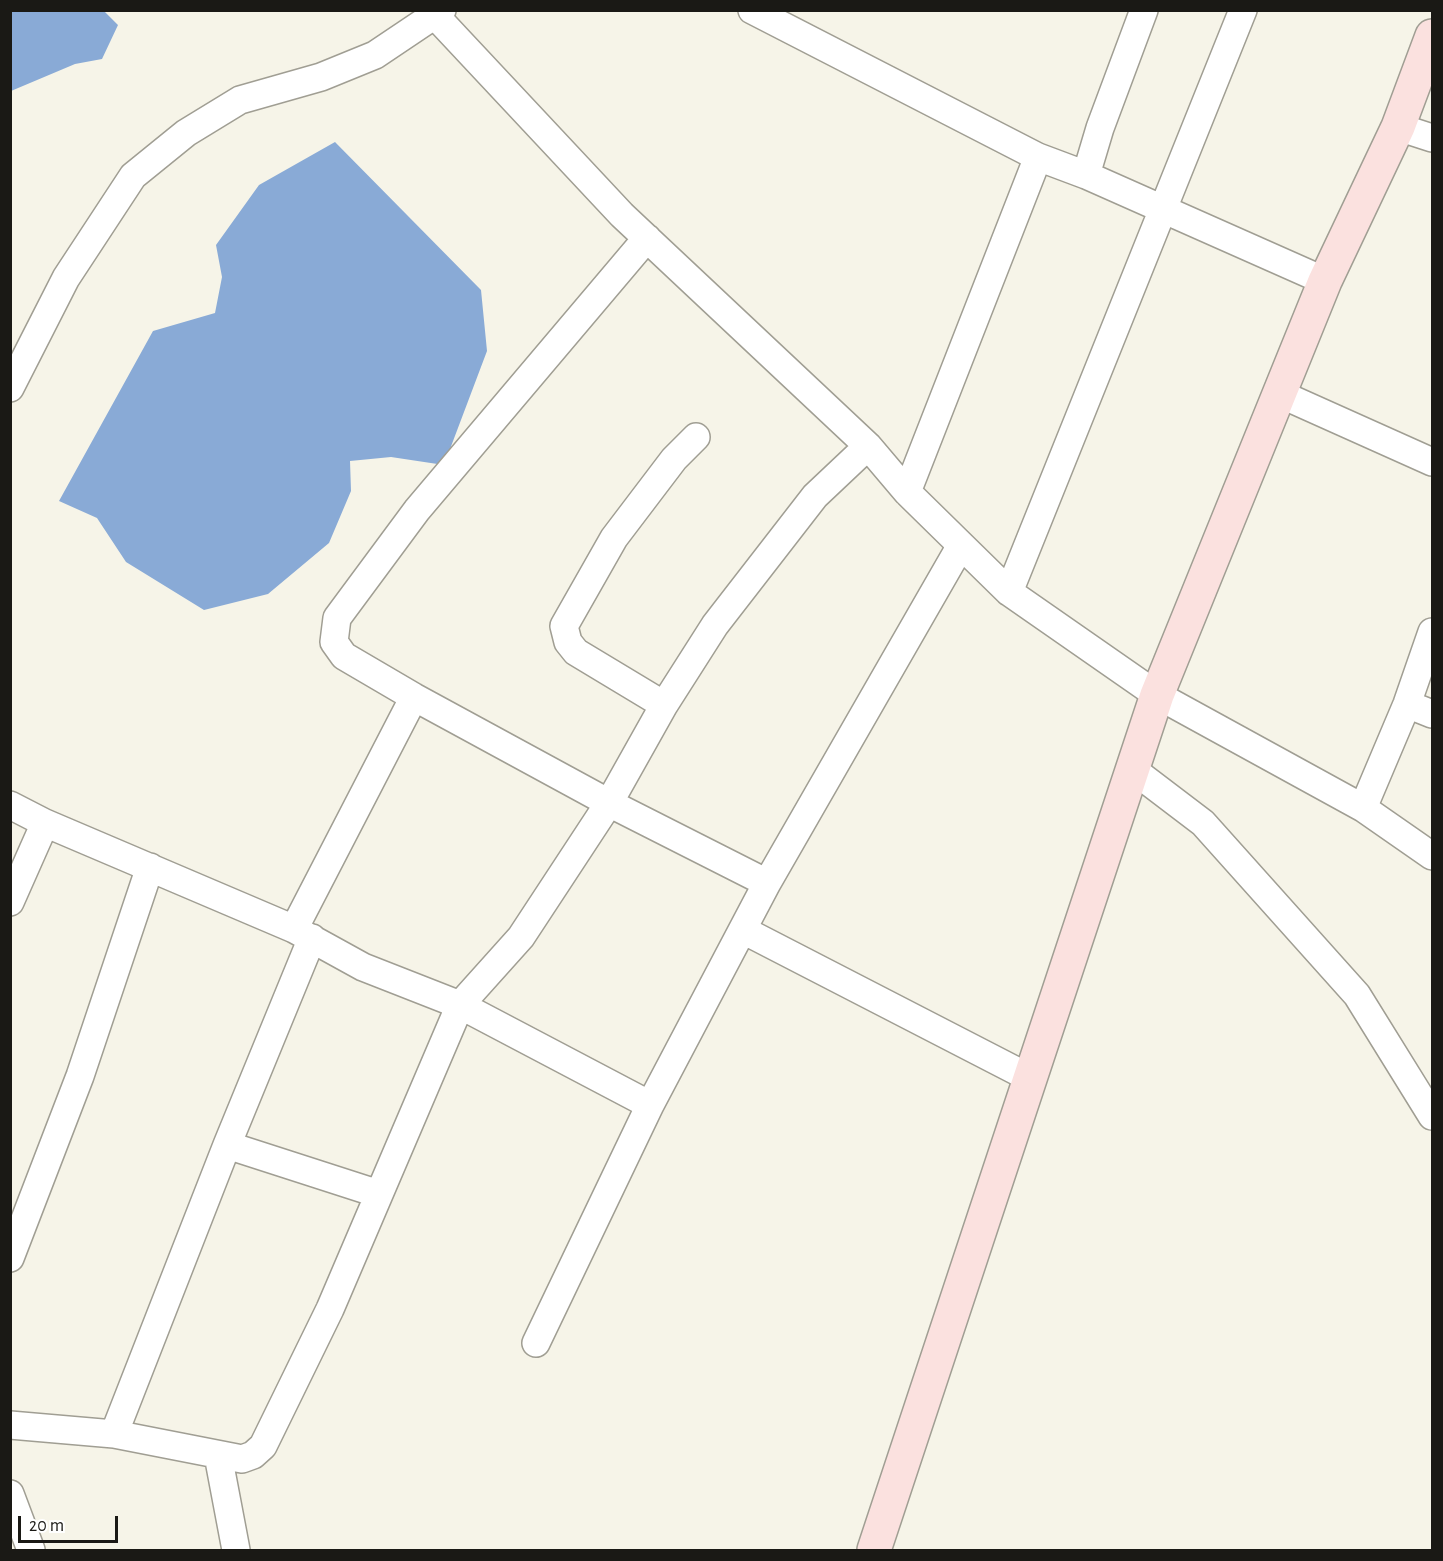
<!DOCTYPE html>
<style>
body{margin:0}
#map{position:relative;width:1443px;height:1561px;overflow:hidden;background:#f6f4e8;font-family:"Alegreya Sans",sans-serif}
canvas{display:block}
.frame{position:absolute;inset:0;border:12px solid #1a1915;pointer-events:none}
.scale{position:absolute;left:18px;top:1516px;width:100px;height:27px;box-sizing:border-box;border:3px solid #1a1915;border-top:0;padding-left:8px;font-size:18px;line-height:21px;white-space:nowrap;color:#1a1915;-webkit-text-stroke:4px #fff;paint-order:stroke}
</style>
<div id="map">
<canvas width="1443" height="1561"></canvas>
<div class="frame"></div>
<div class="scale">20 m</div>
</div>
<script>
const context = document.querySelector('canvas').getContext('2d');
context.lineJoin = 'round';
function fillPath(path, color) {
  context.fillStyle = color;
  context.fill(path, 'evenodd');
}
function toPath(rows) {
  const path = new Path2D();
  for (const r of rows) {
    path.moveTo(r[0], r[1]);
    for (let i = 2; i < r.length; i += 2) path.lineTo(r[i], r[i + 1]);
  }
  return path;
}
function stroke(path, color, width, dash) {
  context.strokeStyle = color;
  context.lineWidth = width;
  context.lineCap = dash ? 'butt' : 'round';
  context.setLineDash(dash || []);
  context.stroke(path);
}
const water = toPath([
 [11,10,104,11,118,25,102,59,75,64,11,91],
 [335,142,481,290,487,351,444,465,391,457,350,461,351,491,329,543,268,594,204,610,126,562,97,518,59,501,153,331,215,313,222,277,216,245,259,185]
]);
const street = toPath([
 [430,10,622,215,868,446,907,492,1009,592,1157,695,1363,808,1432,856],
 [752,10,1038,157,1086,175,1325,281],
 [1398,127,1432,138],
 [1086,175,1100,128,1144,10],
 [647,238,417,510,337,618,334,642,344,656,414,697,609,803,767,883],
 [10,388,66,278,133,176,186,133,240,100,321,77,375,55,442,10],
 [1278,393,1432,462],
 [907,492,1038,157],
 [1009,592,1243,10],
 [1407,704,1432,714],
 [664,705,576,652,568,642,564,626,614,538,674,459,696,437],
 [1132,769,1203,823,1357,995,1432,1116],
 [10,805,45,823,294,929,363,967,460,1005,650,1105],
 [1363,808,1407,704,1432,632],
 [10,902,45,823],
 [294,929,414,697],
 [743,930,1030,1078],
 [227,1145,379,1194],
 [10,1258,80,1076,150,867],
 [536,1343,650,1105,767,883,960,547],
 [10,1425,114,1434,242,1459,253,1455,263,1446,330,1309,460,1005,521,937,609,803,664,705,715,625,815,496,868,446],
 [114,1434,227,1145,312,938],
 [218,1455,236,1550],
 [10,1494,31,1550]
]);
const secondary = toPath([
 [874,1550,1157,695,1325,281,1398,127,1432,36]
]);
fillPath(water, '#89aad6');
stroke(street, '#a09e93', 30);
stroke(secondary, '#a09e93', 36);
stroke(street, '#fff', 27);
stroke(secondary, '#fbe1df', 33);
</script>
